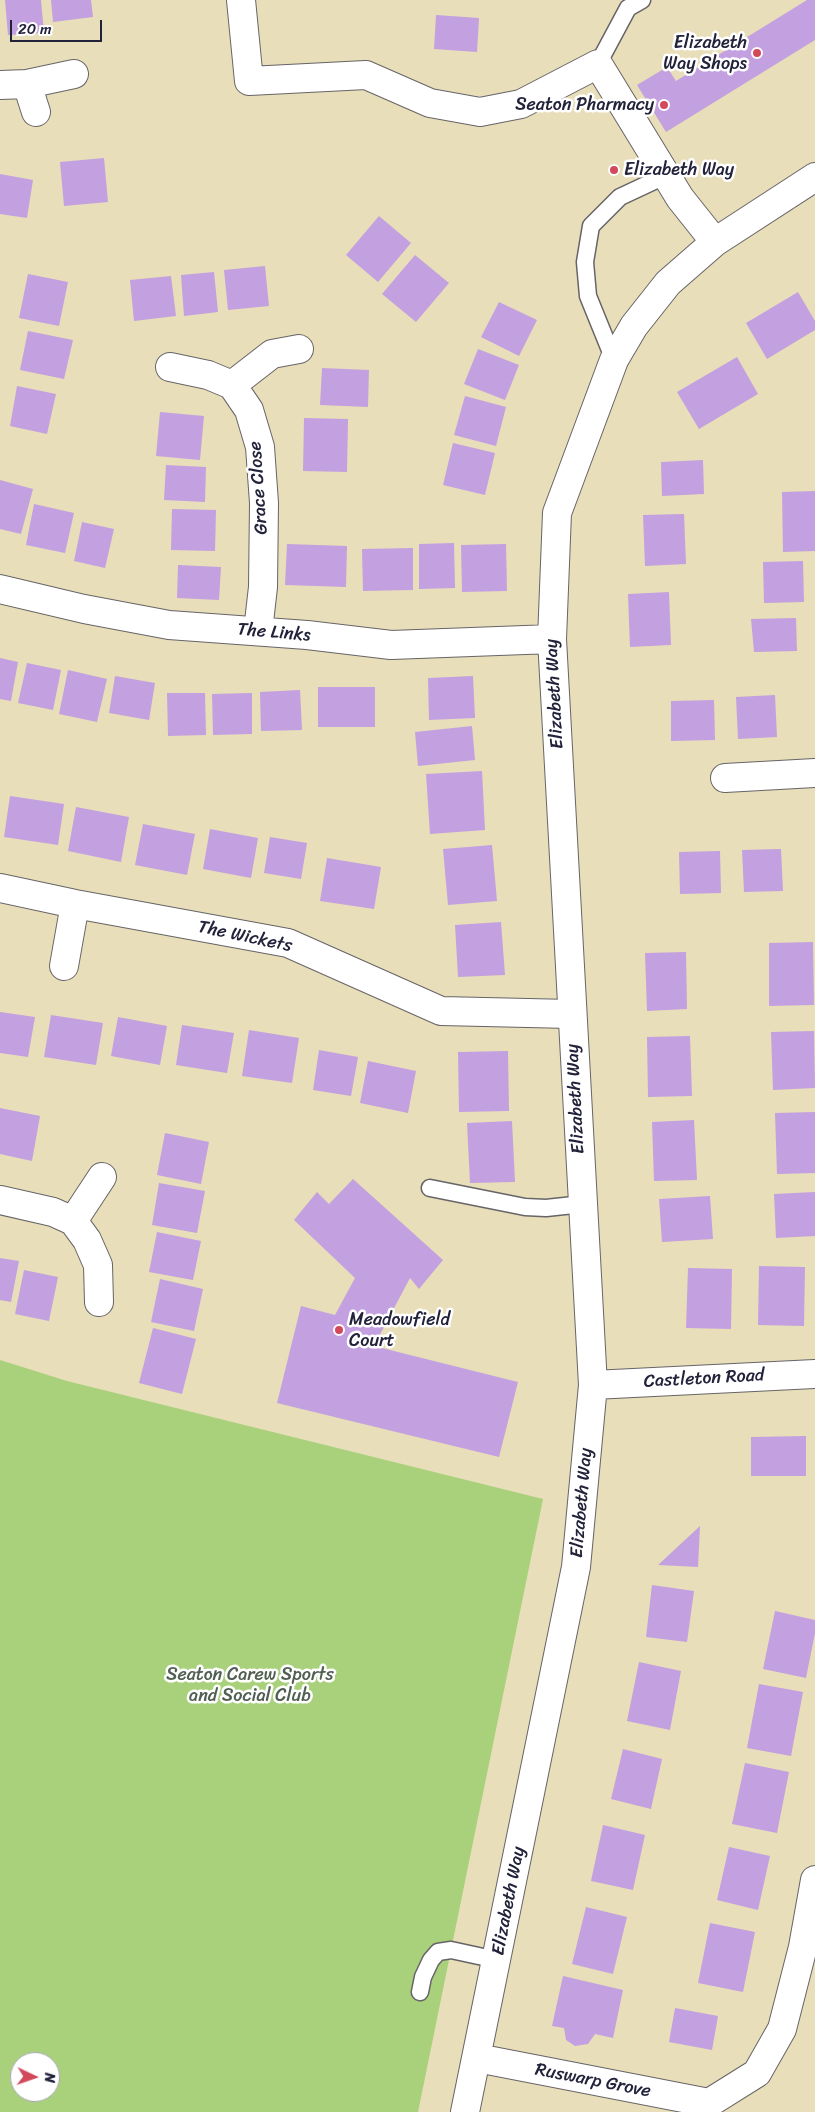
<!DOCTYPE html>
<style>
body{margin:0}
#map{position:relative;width:815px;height:2112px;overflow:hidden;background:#e8deb9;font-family:Sriracha,sans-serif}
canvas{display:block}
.north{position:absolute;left:10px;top:2052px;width:50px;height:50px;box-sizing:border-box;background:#fff;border:1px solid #a7a7b1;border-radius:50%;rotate:93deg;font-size:14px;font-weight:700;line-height:20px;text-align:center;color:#22223b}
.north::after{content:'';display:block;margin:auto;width:18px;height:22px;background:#d1495b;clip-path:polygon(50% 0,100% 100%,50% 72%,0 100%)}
.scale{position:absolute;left:10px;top:20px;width:92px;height:22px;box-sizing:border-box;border:2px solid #22223b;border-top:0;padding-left:6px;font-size:15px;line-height:18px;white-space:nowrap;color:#22223b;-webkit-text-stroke:4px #fff;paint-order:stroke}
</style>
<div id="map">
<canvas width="815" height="2112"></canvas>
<div class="north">N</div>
<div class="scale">20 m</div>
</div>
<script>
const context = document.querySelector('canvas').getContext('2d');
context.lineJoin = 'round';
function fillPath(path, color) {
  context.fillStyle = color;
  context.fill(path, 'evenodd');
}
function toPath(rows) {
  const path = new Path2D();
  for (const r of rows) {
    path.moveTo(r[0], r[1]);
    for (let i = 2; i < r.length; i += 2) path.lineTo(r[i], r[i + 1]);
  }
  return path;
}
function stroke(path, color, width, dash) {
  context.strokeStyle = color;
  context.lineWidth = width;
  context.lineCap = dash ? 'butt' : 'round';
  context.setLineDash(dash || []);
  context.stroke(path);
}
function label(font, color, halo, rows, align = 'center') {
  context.font = font + ' Sriracha,sans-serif';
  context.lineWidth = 5;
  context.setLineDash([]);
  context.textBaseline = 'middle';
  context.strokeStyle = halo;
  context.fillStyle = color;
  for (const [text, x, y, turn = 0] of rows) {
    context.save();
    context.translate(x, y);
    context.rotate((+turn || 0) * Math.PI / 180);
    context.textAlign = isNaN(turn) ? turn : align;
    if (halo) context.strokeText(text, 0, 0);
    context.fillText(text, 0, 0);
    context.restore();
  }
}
const green = toPath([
 [0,1360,67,1381,543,1499,418,2112,0,2112],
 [20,2062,50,2062,50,2092,20,2092]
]);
const building = toPath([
 [5,0,41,0,44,33,8,35],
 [51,0,91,0,93,17,53,22],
 [807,0,815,0,815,40,666,132,637,85,667,67,676,81],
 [436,15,479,18,477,52,434,49],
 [104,158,108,202,64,206,60,162],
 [0,174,33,180,27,218,0,214],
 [379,216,411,243,378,282,346,255],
 [415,255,449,283,416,322,382,294],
 [265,266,269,306,228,310,224,270],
 [214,272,218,312,184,316,181,275],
 [28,274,68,282,59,326,19,318],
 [171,276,176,316,134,321,130,280],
 [798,292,815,321,815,330,767,359,746,323],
 [499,302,537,320,519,356,481,337],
 [28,331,73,340,64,379,20,370],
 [478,349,519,365,505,400,464,384],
 [737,357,758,394,699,429,677,392],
 [322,368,369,370,368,407,320,405],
 [17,386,56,394,47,434,10,426],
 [465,396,506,407,496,446,454,435],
 [160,412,204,416,200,460,156,456],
 [304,418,348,419,347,472,303,471],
 [453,443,495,453,485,495,443,485],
 [703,460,704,494,662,496,661,462],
 [166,465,206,467,205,502,164,500],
 [0,480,33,489,21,534,0,529],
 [815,491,815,551,783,552,782,492],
 [34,504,74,513,65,553,26,545],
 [172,509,216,510,215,551,171,550],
 [684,514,686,564,645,566,643,515],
 [82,522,114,529,105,568,74,561],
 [454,543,455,588,419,589,419,544],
 [287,544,347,546,346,587,285,585],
 [506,544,507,591,462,592,461,545],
 [413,548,413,590,363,591,362,549],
 [803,561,804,602,764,603,763,562],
 [178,565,221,567,219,600,177,598],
 [669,592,671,645,630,647,628,594],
 [796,618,797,651,754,652,751,619],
 [0,658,18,662,11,701,0,699],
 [27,663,61,670,53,710,18,703],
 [68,670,107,679,97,722,59,714],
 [115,676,155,683,149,720,109,713],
 [473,676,475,718,429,720,428,678],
 [318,687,375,687,375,727,318,727],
 [300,690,302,730,261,731,260,692],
 [167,693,205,693,206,735,168,736],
 [252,693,252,734,213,735,212,694],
 [775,695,777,737,738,739,736,697],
 [714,700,715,740,671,741,671,701],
 [472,726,475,760,418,766,415,732],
 [482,771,485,830,430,834,426,774],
 [10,796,64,804,58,845,4,837],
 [76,807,129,817,121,862,68,851],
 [143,824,195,834,187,875,135,865],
 [210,829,258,838,251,878,203,869],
 [270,837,307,843,301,879,264,873],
 [492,845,497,901,448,905,443,849],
 [781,849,783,891,744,892,742,850],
 [720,851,721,893,680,894,679,852],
 [327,858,381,867,374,909,320,901],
 [501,922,505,975,458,977,455,925],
 [813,942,814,1005,769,1006,769,943],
 [686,952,687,1009,647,1011,645,953],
 [0,1012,35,1017,28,1057,0,1053],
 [51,1015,103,1023,96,1065,44,1057],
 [118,1017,167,1026,160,1065,111,1056],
 [182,1025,234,1033,227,1073,176,1065],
 [249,1030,299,1038,292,1083,242,1076],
 [814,1031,815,1088,773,1090,771,1032],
 [690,1036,692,1096,648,1097,647,1037],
 [319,1050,358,1057,351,1096,313,1090],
 [508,1051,509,1111,459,1112,458,1052],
 [368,1061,416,1071,408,1113,360,1103],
 [0,1108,40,1116,32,1161,0,1154],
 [815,1112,815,1173,777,1174,775,1113],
 [694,1120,697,1180,654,1181,652,1122],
 [512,1121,515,1182,470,1183,467,1123],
 [165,1133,209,1142,201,1184,157,1175],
 [353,1179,443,1260,419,1289,410,1278,374,1346,518,1382,499,1457,277,1403,301,1306,335,1315,355,1278,294,1220,317,1192,329,1204],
 [159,1183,205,1191,197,1233,152,1225],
 [815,1192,815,1236,776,1238,774,1194],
 [710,1196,713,1239,662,1242,659,1199],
 [157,1232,201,1241,193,1280,149,1272],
 [0,1258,19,1261,11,1302,0,1300],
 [759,1266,805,1267,804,1326,758,1325],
 [688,1268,732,1269,731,1329,686,1328],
 [24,1270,58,1277,49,1321,15,1314],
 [160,1279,203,1289,194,1331,151,1322],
 [153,1328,196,1339,182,1394,139,1383],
 [806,1436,806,1476,751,1476,751,1437],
 [700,1526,698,1567,658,1565],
 [652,1585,694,1591,687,1642,646,1637],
 [775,1611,815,1620,815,1633,806,1678,763,1669],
 [639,1662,681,1671,670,1730,627,1721],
 [759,1684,803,1692,791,1756,747,1748],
 [623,1749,662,1759,651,1809,611,1799],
 [745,1763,789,1772,777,1833,732,1824],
 [603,1825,645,1835,633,1890,591,1881],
 [729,1847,770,1856,758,1910,717,1900],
 [586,1907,627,1917,613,1974,572,1964],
 [710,1923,755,1932,743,1992,698,1983],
 [563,1976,623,1990,613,2038,595,2034,588,2044,575,2046,566,2040,564,2028,552,2026],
 [675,2008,718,2016,712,2050,669,2042]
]);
const service = toPath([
 [598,64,628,8,642,0],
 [614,360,588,296,585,262,591,226,620,197,667,175],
 [430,1188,525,1207,546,1208,583,1204],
 [420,1992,423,1977,431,1960,438,1952,451,1950,497,1960]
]);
const minor = toPath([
 [241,0,249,81,366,75,430,103,480,112,521,104,598,64,680,198,715,242],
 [27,84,36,112],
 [0,85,27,84,74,74],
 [170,367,208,375,232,385,249,410,260,447,264,503,263,587,258,631],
 [232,385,272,354,299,349],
 [0,589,84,609,169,625,307,635,391,645,552,639],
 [725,778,815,773],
 [0,888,75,904,288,943,441,1011,571,1014],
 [64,966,75,904],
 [0,1200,53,1212,73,1221,87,1240,98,1265,99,1302],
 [73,1221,102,1177],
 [593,1385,815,1374],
 [477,2058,709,2103,757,2073,782,2029,803,1947,815,1880],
 [465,2112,576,1567,593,1385,552,639,557,513,614,360,634,326,668,283,715,242,815,177]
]);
const markers = [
 [757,53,5,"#d1495b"],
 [664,105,5,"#d1495b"],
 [614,170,5,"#d1495b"],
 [339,1330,5,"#d1495b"]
];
const poiNames = [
 ["Elizabeth",747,43],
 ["Way Shops",747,64],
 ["Seaton Pharmacy",654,105],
 ["Elizabeth Way",624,170,"left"],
 ["Meadowfield",349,1320,"left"],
 ["Court",349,1341,"left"]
];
const streetNames = [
 ["Grace Close",259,488,-94],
 ["The Links",274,633,5],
 ["Elizabeth Way",555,694,-93],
 ["The Wickets",245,937,12],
 ["Elizabeth Way",576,1099,-93],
 ["Castleton Road",704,1379,-3],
 ["Elizabeth Way",582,1503,-85],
 ["Elizabeth Way",509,1901,-79],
 ["Ruswarp Grove",593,2081,11]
];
const parkNames = [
 ["Seaton Carew Sports",250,1675],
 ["and Social Club",250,1696]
];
fillPath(green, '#a9d17c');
fillPath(building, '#c3a0e0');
stroke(service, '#676467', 19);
stroke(minor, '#676467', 30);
stroke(service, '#fff', 16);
stroke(minor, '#fff', 28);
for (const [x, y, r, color] of markers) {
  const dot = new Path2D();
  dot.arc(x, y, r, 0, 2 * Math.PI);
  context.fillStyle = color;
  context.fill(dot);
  stroke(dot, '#fff', 2);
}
label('18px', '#22223b', '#fff', poiNames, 'right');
label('18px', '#22223b', '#fff', streetNames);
label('18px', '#515f52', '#fff', parkNames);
</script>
